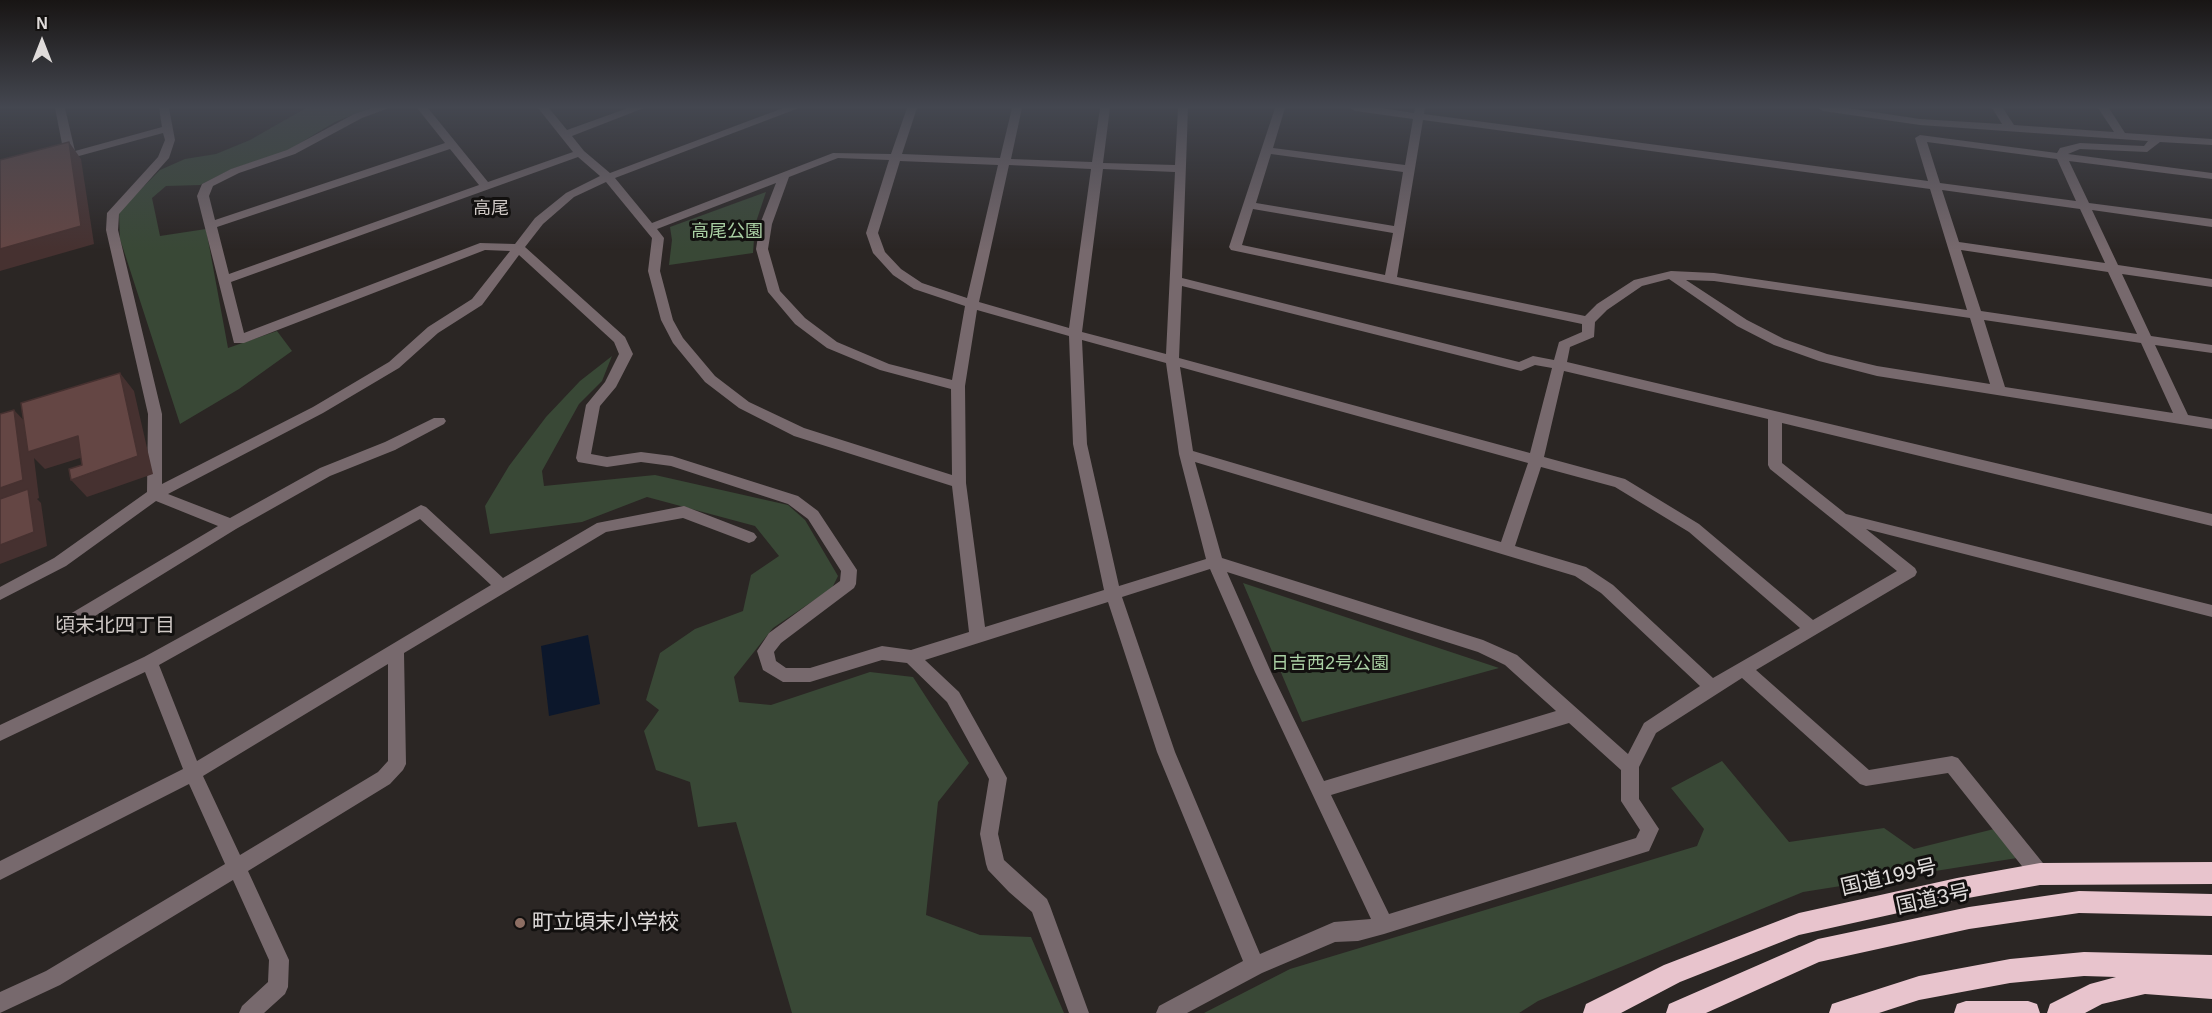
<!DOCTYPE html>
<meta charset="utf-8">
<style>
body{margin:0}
#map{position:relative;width:2212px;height:1013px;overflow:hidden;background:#2b2624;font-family:Helvetica,sans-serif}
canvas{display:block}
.north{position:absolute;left:12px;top:12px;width:60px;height:60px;-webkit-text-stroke:4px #12100f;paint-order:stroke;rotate:0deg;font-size:16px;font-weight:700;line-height:24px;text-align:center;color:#e0dcdb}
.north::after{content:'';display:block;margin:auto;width:21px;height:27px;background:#e0dcdb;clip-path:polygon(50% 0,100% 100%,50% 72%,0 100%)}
</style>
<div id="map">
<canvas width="2212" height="1013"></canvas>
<div class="north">N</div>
</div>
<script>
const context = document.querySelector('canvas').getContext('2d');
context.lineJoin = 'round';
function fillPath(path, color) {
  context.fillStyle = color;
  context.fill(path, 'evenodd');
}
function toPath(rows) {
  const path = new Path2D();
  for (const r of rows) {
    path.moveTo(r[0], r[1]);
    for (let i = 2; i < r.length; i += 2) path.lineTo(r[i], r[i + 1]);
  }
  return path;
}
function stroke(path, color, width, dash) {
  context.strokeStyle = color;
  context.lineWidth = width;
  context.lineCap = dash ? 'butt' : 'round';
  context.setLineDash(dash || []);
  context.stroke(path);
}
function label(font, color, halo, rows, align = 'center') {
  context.font = font + ' Helvetica,"Noto Sans JP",sans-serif';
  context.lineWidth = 6;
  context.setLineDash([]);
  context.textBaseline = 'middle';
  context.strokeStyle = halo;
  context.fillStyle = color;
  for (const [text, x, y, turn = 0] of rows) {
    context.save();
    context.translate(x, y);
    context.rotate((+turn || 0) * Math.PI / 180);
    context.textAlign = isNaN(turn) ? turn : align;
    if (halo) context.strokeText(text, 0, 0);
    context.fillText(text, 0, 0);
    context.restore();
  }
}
const green = toPath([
 [306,108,370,108,335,122,287,151,232,169,200,185,166,186,152,198,160,236,206,229,228,348,277,331,292,351,239,389,180,424,120,239,119,211,160,170,185,159,216,154,250,140],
 [766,192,755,225,753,253,669,265,672,240,670,227],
 [612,356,602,381,579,404,542,471,544,486,655,475,788,505,805,520,838,576,832,588,773,628,734,677,739,702,771,705,870,672,913,677,969,763,938,802,926,915,980,935,1031,937,1064,1013,792,1013,736,822,698,827,690,782,656,770,644,731,659,710,646,700,660,653,695,629,743,611,751,575,779,556,755,526,647,497,582,522,490,534,485,506,509,466,546,417,580,381],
 [1243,583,1499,668,1302,722],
 [1722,761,1789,842,1884,828,1914,849,2010,825,2036,855,1803,892,1538,1001,1519,1013,1204,1013,1290,969,1697,846,1704,829,1671,788]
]);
const water = toPath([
 [588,635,600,704,549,716,541,646]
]);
const minor = toPath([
 [55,108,65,108,75,151,162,127,159,108,169,108,175,140,169,158,119,214,118,230,162,414,162,484,313,407,389,362,428,327,472,299,510,251,485,250,244,343,234,343,197,196,202,184,231,169,287,150,354,114,372,108,389,108,362,118,295,154,239,173,213,186,209,196,215,220,445,143,417,108,428,108,488,182,573,152,538,108,549,108,567,130,628,108,644,108,572,136,584,151,610,173,783,108,799,108,615,178,652,223,833,153,891,154,907,108,917,108,902,154,1000,158,1012,108,1022,108,1011,159,1092,162,1100,108,1110,108,1103,163,1175,165,1178,108,1188,108,1182,278,1519,362,1533,356,1554,360,1559,342,1582,332,1582,324,1231,250,1229,247,1275,108,1285,108,1273,148,1405,165,1413,119,1355,111,1350,108,1382,108,1414,113,1415,108,1425,108,1424,114,1928,181,1915,138,1920,135,2057,153,2060,148,2080,143,2144,146,2148,141,1920,125,1823,111,1818,108,1848,108,1920,119,2002,124,1992,108,2003,108,2014,125,2114,132,2098,108,2109,108,2125,133,2212,139,2212,145,2160,142,2147,152,2080,149,2068,154,2212,173,2212,179,2069,161,2089,203,2212,219,2212,227,2092,210,2118,265,2212,279,2212,287,2122,274,2151,336,2212,345,2212,353,2155,345,2188,415,2212,419,2212,429,1877,376,1819,361,1774,345,1737,326,1669,279,1642,286,1607,310,1595,322,1594,337,1570,347,1567,362,2212,514,2212,526,1782,423,1782,463,1846,514,2212,605,2212,617,1866,529,1915,568,1917,572,1915,576,1756,670,1869,770,1952,756,1958,758,2047,868,2050,874,2047,880,2040,883,2033,880,1948,773,1866,786,1860,784,1742,678,1656,733,1639,767,1639,799,1659,829,1649,851,1384,934,1358,941,1335,942,1262,973,1187,1013,1156,1013,1159,1006,1243,961,1157,752,1108,602,925,660,959,692,1007,778,998,834,1004,860,1047,899,1050,906,1089,1013,1069,1013,1032,912,1009,892,988,870,986,864,980,834,989,779,947,702,907,663,882,660,810,682,783,682,763,670,757,651,769,633,840,581,841,571,808,519,788,504,671,466,641,462,607,467,578,462,576,458,586,405,605,382,619,354,614,342,519,255,482,305,438,333,399,368,323,413,168,494,230,518,320,468,385,442,434,418,444,418,446,421,444,424,395,450,330,476,236,529,82,624,76,626,70,624,68,619,70,614,218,526,156,501,66,566,0,600,0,587,54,558,147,492,148,414,106,230,107,213,158,157,165,140,163,133,57,162,53,161,53,157,64,154,55,108],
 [1423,120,1930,189,1967,310,1714,273,1671,271,1634,280,1597,304,1585,316,1397,277,1423,120],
 [1927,142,2057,159,2076,201,1940,183,1927,142],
 [450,149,479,185,229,274,217,227,450,149],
 [1271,154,1403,172,1394,226,1256,203,1271,154],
 [578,157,600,176,566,193,535,218,515,244,480,243,244,333,231,282,578,157],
 [838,158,889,160,866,233,873,253,893,275,914,289,965,306,952,380,889,364,837,342,805,318,780,291,768,249,772,224,789,177,838,158],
 [900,161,998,165,967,298,922,283,901,269,885,252,878,233,900,161],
 [1009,165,1091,169,1069,328,979,302,1009,165],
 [1103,169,1175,172,1166,354,1082,332,1103,169],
 [606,182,652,238,648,271,661,320,673,343,705,382,739,408,794,436,952,486,969,632,911,650,882,646,810,668,786,668,776,661,774,652,781,643,854,588,856,584,857,570,818,511,798,496,672,456,641,452,607,457,591,454,600,406,616,387,633,354,625,337,525,247,543,224,574,197,606,182],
 [776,183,760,224,756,249,768,292,795,324,827,348,880,370,951,389,952,475,804,428,749,402,715,376,683,338,673,320,660,271,664,238,657,229,776,183],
 [1942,190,2080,209,2105,263,1959,242,1942,190],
 [1253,209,1393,233,1385,275,1242,245,1253,209],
 [1961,250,2108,272,2137,334,1981,311,1961,250],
 [1686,280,1714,281,1970,318,1990,384,1877,366,1827,354,1784,339,1747,320,1686,280],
 [1182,286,1521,371,1535,365,1552,368,1530,453,1179,358,1182,286],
 [977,310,1069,336,1073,444,1104,590,985,627,966,483,965,386,977,310],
 [1984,320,2141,343,2173,413,2005,387,1984,320],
 [1082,340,1166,363,1179,454,1206,559,1119,586,1087,444,1082,340],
 [1180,367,1528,463,1501,542,1193,451,1180,367],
 [1564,371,1768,419,1768,465,1770,469,1897,571,1813,620,1699,524,1625,479,1544,457,1564,371],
 [1195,462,1575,576,1601,593,1700,686,1644,723,1628,754,1517,655,1483,640,1222,558,1195,462],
 [1541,467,1615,487,1689,532,1800,628,1713,678,1613,585,1586,567,1515,546,1541,467],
 [1210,569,1255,672,1371,919,1334,922,1260,954,1175,752,1122,597,1210,569],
 [1227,572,1478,652,1505,665,1556,711,1324,781,1271,672,1227,572],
 [1569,723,1621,770,1621,801,1640,830,1636,838,1389,914,1331,795,1569,723],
 [421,505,426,507,503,578,597,523,684,506,754,533,757,537,754,541,749,543,683,518,606,532,404,653,406,764,403,770,390,784,248,871,289,960,288,987,285,994,264,1013,239,1013,242,1006,268,982,269,960,233,880,60,985,0,1013,0,992,46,971,225,864,189,784,0,880,0,861,183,769,145,672,0,741,0,725,144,657,421,505],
 [420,519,491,585,197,761,159,665,420,519],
 [388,664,388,761,378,772,240,855,203,776,388,664]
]);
const highway = toPath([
 [2212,862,2212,884,2040,885,1957,900,1799,935,1680,982,1621,1013,1583,1013,1586,1004,1664,965,1799,913,1957,878,2040,863,2212,862],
 [2079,891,2212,894,2212,916,2079,913,1969,929,1819,962,1706,1013,1666,1013,1669,1004,1818,939,1969,907,2079,891],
 [2084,952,2212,955,2212,999,2145,994,2102,1004,2085,1013,2047,1013,2050,1004,2090,984,2116,977,2084,976,2010,983,1919,1000,1879,1013,1829,1013,1832,1004,1841,1001,1919,976,2010,959,2084,952],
 [1966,1001,2028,1001,2037,1004,2040,1013,1954,1013,1957,1004,1966,1001]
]);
const shadedWall = toPath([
 [69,142,81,159,94,244,0,271,0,249],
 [120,373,134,391,153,474,87,497,71,480,138,456],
 [14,410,31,428,78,436,93,454,45,469,34,458,39,498,37,499,41,503,47,546,0,564,0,488]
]);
const building = toPath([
 [69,142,81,226,0,249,0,160,69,142],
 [120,373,138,456,71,480,69,469,82,465,78,436,28,452,21,403,120,373],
 [14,410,23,480,0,488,0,414,14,410],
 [28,489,34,532,0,545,0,499,28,489]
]);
const markers = [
 [520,923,6,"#8d6e63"]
];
const farQuarternames = [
 ["高尾",491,209]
];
const parkNames = [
 ["高尾公園",727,232],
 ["日吉西2号公園",1330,664]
];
const neighbourhoodNames = [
 ["頃末北四丁目",115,626]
];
const nearStreetnames = [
 ["国道199号",1889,878,-13],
 ["国道3号",1933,900,-12]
];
const nearPoinames = [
 ["町立頃末小学校",532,923]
];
fillPath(green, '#394836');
fillPath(water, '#0c172b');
fillPath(minor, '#77696d');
fillPath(highway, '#e8c4cd');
fillPath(shadedWall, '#463130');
fillPath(building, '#644644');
stroke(building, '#463130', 1.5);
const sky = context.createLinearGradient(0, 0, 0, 250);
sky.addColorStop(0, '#181514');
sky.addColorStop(0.43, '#444750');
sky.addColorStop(1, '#44475000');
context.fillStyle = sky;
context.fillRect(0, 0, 2212, 250);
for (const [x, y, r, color] of markers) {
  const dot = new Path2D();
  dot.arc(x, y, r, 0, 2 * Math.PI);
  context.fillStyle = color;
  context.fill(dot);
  stroke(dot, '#12100f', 2);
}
label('18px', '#cec7c4', '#12100f', farQuarternames);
label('18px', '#a9cfa3', '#12100f', parkNames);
label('20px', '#cec7c4', '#12100f', neighbourhoodNames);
label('21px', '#e0dcdb', '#12100f', nearStreetnames);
label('21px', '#e0dcdb', '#12100f', nearPoinames, 'left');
</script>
